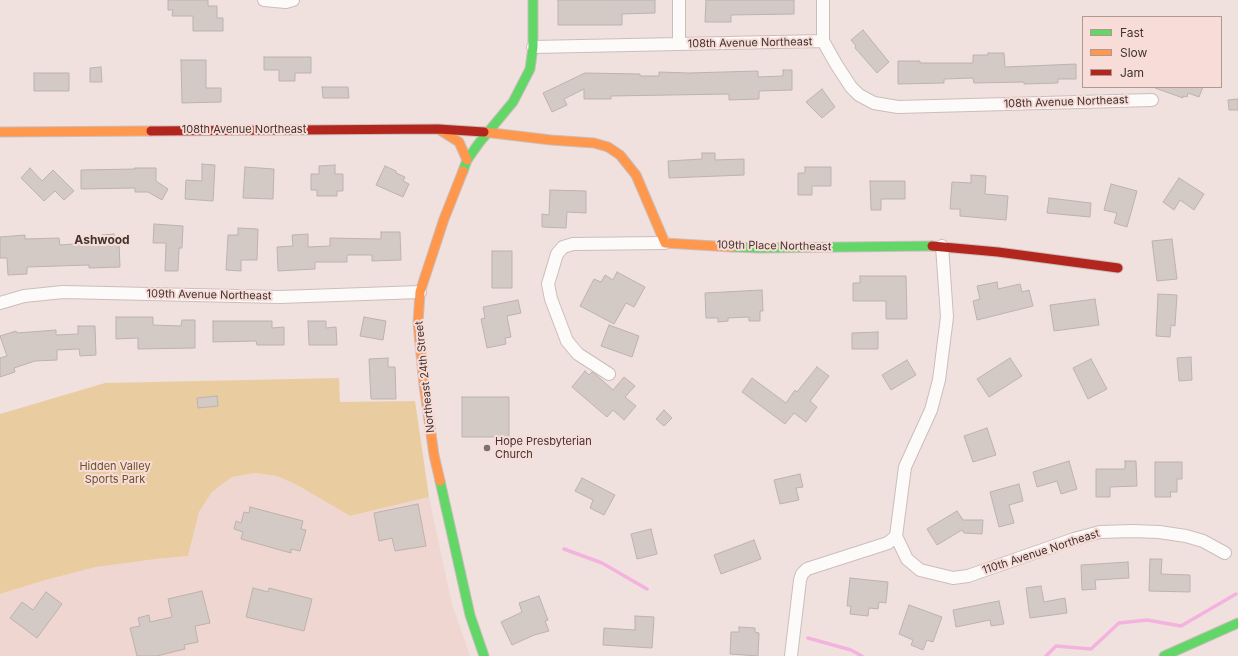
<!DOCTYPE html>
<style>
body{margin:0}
#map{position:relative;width:1238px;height:656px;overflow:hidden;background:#f0e1df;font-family:Inter,sans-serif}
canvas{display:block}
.legend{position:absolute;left:1082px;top:16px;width:140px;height:72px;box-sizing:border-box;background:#f8dcd7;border:1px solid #ae9995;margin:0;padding:5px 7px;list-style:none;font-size:12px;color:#3f3432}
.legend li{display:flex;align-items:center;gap:8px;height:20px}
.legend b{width:20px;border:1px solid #ae9995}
</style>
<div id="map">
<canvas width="1238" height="656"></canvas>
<ul class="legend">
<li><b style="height:5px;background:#63d668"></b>Fast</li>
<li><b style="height:5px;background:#ff974d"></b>Slow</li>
<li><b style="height:5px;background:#b3261e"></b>Jam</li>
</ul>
</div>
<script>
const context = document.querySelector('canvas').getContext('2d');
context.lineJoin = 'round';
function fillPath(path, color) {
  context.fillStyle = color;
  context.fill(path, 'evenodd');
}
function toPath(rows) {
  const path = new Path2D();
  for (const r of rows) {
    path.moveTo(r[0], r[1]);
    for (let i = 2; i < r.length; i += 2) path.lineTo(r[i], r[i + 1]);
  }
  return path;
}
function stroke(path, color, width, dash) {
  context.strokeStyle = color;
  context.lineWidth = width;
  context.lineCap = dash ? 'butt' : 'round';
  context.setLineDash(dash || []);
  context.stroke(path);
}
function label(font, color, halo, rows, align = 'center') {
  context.font = font + ' Inter,sans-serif';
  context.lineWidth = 4;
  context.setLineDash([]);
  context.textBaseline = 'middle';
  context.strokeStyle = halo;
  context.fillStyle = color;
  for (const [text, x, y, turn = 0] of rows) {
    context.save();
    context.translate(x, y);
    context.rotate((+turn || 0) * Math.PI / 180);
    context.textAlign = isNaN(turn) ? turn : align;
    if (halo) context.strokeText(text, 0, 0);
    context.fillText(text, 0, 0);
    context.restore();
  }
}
const built = toPath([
 [255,473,277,476,297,485,350,516,429,497,452,604,470,656,0,656,0,594,42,581,96,567,156,559,188,556,199,512,212,492,232,477]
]);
const green = toPath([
 [339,378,340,402,415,401,429,497,350,516,297,485,277,476,255,473,232,477,212,492,199,512,188,556,156,559,96,567,42,581,0,594,0,414,105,383]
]);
const stream = toPath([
 [564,549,602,563,647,589],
 [808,638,851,650,862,656],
 [1046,656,1056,646,1091,649,1119,623,1147,620,1181,626,1236,594]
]);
const building = toPath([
 [168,0,208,0,208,6,217,6,217,18,223,18,223,31,193,31,193,16,172,16,173,10,168,10,168,0],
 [558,0,655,0,655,13,622,14,622,25,558,25,558,0],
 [706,0,794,0,794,14,731,15,731,22,705,22,706,0],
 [863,30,889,62,877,73,855,48,856,46,851,40,863,30],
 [988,53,1004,53,1005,67,1076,64,1076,79,1058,79,1058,83,1024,84,1024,82,974,83,973,78,944,79,944,83,898,84,898,61,920,61,920,63,973,63,973,55,988,55,988,53],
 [264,57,311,57,311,73,295,73,295,81,279,81,279,70,264,70,264,57],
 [181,60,206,60,206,88,221,88,221,102,182,103,181,60],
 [101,67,102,82,90,82,90,68,101,67],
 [783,70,792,70,792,90,759,91,759,99,729,100,729,94,611,96,611,99,584,99,584,89,564,99,567,105,552,112,543,93,585,73,640,74,640,76,659,76,659,72,689,73,758,71,758,77,783,76,783,70],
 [34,73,69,73,69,91,34,91,34,73],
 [322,87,348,87,349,98,323,98,322,87],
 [1156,87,1203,87,1199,97,1188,93,1187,97,1183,96,1183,98,1155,88,1156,87],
 [822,89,835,107,822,118,806,102,822,89],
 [1238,99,1238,110,1229,110,1228,100,1238,99],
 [702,153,715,153,715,160,744,159,744,175,669,178,668,161,702,159,702,153],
 [202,164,215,165,213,201,185,199,186,180,202,181,202,164],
 [335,165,335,174,343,174,343,191,337,191,337,196,317,196,317,190,311,190,311,174,319,174,319,166,335,165],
 [385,166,396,171,396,173,405,177,403,181,409,184,403,197,376,185,385,166],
 [245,167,274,169,273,199,243,198,245,167],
 [805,167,831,167,831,186,812,186,812,195,798,195,798,173,805,173,805,167],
 [30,168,42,181,53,170,74,191,64,200,55,191,44,201,21,178,30,168],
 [135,168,156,168,156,181,168,189,162,200,148,192,135,192,135,188,81,189,81,170,135,169,135,168],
 [971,175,986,176,985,194,1008,196,1006,220,960,216,960,209,950,209,952,182,971,183,971,175],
 [1179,178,1204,194,1194,210,1180,200,1174,210,1163,202,1179,178],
 [870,181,905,181,905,199,881,199,881,210,871,210,870,181],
 [1111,184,1137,191,1127,227,1114,223,1117,213,1104,210,1111,184],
 [550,190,586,191,586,213,567,212,566,228,542,227,542,214,549,215,550,190],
 [1049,198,1091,203,1090,217,1047,213,1049,198],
 [154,224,183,226,182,248,179,248,178,271,165,271,166,243,153,243,154,224],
 [238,228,258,229,257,260,241,260,241,271,226,270,228,235,238,235,238,228],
 [381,232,400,232,401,260,372,261,372,255,347,255,347,262,315,262,315,269,278,271,277,247,293,246,292,235,308,234,308,247,330,246,330,238,381,239,381,232],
 [114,234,114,242,119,242,120,267,89,268,89,265,27,267,27,274,8,275,7,258,0,258,0,237,25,235,25,239,59,238,60,245,102,242,102,235,114,234],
 [1172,239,1177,279,1157,281,1152,241,1172,239],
 [492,251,512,251,512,288,492,288,492,251],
 [617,272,645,287,634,307,626,303,614,324,580,306,594,279,601,282,605,275,613,280,617,272],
 [860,276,906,276,907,319,886,319,886,301,853,301,853,283,860,283,860,276],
 [997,282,998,289,1020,284,1022,292,1029,290,1033,306,977,320,973,301,980,299,977,286,997,282],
 [762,290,763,311,760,311,760,321,749,321,749,317,728,318,728,321,718,322,718,318,706,318,705,293,762,290],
 [1158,294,1177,295,1175,326,1171,325,1170,337,1156,336,1158,294],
 [1095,299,1099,325,1054,331,1050,305,1095,299],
 [518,300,521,313,507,316,511,337,505,338,506,344,487,348,481,319,485,318,483,307,518,300],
 [116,317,153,317,153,325,181,326,182,320,195,320,195,348,138,349,138,338,116,339,116,317],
 [364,317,386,321,383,340,360,336,364,317],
 [213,321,272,321,272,328,284,327,284,345,257,345,256,341,213,342,213,321],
 [308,321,326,321,326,328,336,327,337,345,309,345,308,321],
 [609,325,639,336,632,357,601,346,609,325],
 [78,326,95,326,96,355,80,356,79,349,57,350,57,360,35,361,14,368,15,372,0,377,0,358,7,356,0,336,16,331,17,333,56,330,56,335,78,334,78,326],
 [878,332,878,349,852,349,852,333,878,332],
 [1191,357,1192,380,1179,381,1177,358,1191,357],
 [388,358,388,367,395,367,396,399,371,399,369,359,388,358],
 [1010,358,1022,376,989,397,977,379,1010,358],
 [1091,359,1107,389,1088,399,1073,368,1091,359],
 [907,360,916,375,891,390,882,375,907,360],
 [817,367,829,376,810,401,817,407,806,422,794,413,785,424,742,392,752,378,786,403,795,390,797,392,817,367],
 [585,371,589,375,592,372,594,373,613,390,624,377,635,386,625,397,636,406,624,420,613,410,607,417,572,387,585,371],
 [217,396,218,406,198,408,197,398,217,396],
 [462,397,509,397,509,437,462,437,462,397],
 [664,410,672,418,664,426,656,419,664,410],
 [987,428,996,455,973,462,964,436,987,428],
 [1069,461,1077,489,1061,494,1057,481,1037,487,1033,472,1069,461],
 [1125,461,1136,461,1137,486,1110,487,1110,497,1096,497,1096,469,1125,469,1125,461],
 [1155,462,1182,462,1182,479,1177,479,1177,492,1170,492,1171,497,1155,497,1155,462],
 [800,474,803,487,796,488,799,500,780,504,774,480,800,474],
 [582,478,615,495,604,515,590,508,593,500,575,491,582,478],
 [1019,484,1023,501,1009,505,1014,523,999,527,990,492,1019,484],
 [418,504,426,546,395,551,392,538,379,541,374,513,418,504],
 [250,507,303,521,301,529,306,530,300,551,291,549,291,553,241,539,243,532,234,529,236,521,241,523,244,512,249,513,250,507],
 [957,511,963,520,983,520,982,534,964,533,962,530,937,545,927,529,957,511],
 [651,529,657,554,637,559,631,534,651,529],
 [754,540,761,559,721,574,714,555,754,540],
 [1150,559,1162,559,1161,574,1190,575,1190,592,1149,591,1150,559],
 [1128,562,1129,578,1095,580,1096,589,1082,590,1081,565,1128,562],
 [850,578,888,582,886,603,879,602,878,609,869,608,868,616,850,614,851,606,847,606,850,578],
 [1041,586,1044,602,1065,598,1067,613,1030,618,1026,588,1041,586],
 [253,588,268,592,269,588,312,599,304,631,246,617,253,588],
 [202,591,210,623,195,626,198,642,184,645,185,649,157,656,137,656,130,628,140,626,138,618,149,615,150,622,172,617,168,599,202,591],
 [46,592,62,604,37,638,10,618,22,602,33,610,46,592],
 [539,596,548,620,545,621,549,631,534,635,512,645,501,622,522,612,519,603,539,596],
 [999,601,1004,624,991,626,990,620,956,627,953,610,999,601],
 [909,605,942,617,933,642,927,640,923,650,911,645,913,640,899,634,909,605],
 [635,616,654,617,652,648,603,645,604,628,635,630,635,616],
 [739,627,755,628,755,632,759,633,758,656,730,654,731,632,739,632,739,627]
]);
const street = toPath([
 [264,0,286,2,293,0],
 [679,0,679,44],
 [823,0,823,41,836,64,851,87,859,95,874,103,898,107,1152,100],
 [533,47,823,41],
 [0,303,24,296,63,292,280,297,420,292],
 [609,374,578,354,567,341,551,299,548,284,557,254,563,247,573,244,665,243],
 [896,536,907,559,920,570,953,578,968,576,1074,539,1100,532,1132,531,1159,532,1186,536,1203,541,1225,553],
 [791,656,800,580,802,574,807,569,888,543,896,536,905,467,931,410,939,380,947,317,942,246]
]);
const fast = toPath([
 [463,171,467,160,479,143,513,102,530,69,533,47,533,0],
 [732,247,759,248,932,246],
 [440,481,470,615,484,656],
 [1164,656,1238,623]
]);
const slow = toPath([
 [440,130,459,142,467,160],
 [0,132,151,131],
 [484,132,551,140,594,143,608,147,620,155,636,175,665,243,732,247],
 [440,481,434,455,424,385,418,323,420,292,444,219,463,171]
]);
const jam = toPath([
 [151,131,438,129,484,132],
 [932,246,998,252,1118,268]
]);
const markers = [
 [487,448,4,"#7d716f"]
];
const streetNames = [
 ["108th Avenue Northeast",750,43,-1],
 ["108th Avenue Northeast",1066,102,-2],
 ["108th Avenue Northeast",244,130],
 ["109th Place Northeast",774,246,1],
 ["109th Avenue Northeast",209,295,1],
 ["Northeast 24th Street",425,377,-96],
 ["110th Avenue Northeast",1041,552,-18]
];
const poiNames = [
 ["Hope Presbyterian",495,442],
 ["Church",495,455]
];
const parkNames = [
 ["Hidden Valley",115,467],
 ["Sports Park",115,480]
];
const neighbourhoodNames = [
 ["Ashwood",102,240]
];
fillPath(built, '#efd6d1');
fillPath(green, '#e9cda1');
stroke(stream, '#f4b3de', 3.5);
fillPath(building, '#d3c9c5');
stroke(building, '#bdb2af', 1);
stroke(street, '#cabebc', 14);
stroke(fast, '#cabebc', 11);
stroke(slow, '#cabebc', 11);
stroke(jam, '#cabebc', 11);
stroke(street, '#fdfafa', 12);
stroke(fast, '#63d668', 9);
stroke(slow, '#ff974d', 9);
stroke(jam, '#b3261e', 9);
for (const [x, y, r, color] of markers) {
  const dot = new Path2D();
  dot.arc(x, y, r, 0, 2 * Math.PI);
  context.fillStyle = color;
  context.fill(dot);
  stroke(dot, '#f8dcd7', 1.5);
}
label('11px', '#3f3432', '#f8dcd7', streetNames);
label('11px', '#3f3432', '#f8dcd7', poiNames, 'left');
label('11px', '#68532a', '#f8dcd7', parkNames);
label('bold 12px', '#3f3432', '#f8dcd7', neighbourhoodNames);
</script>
